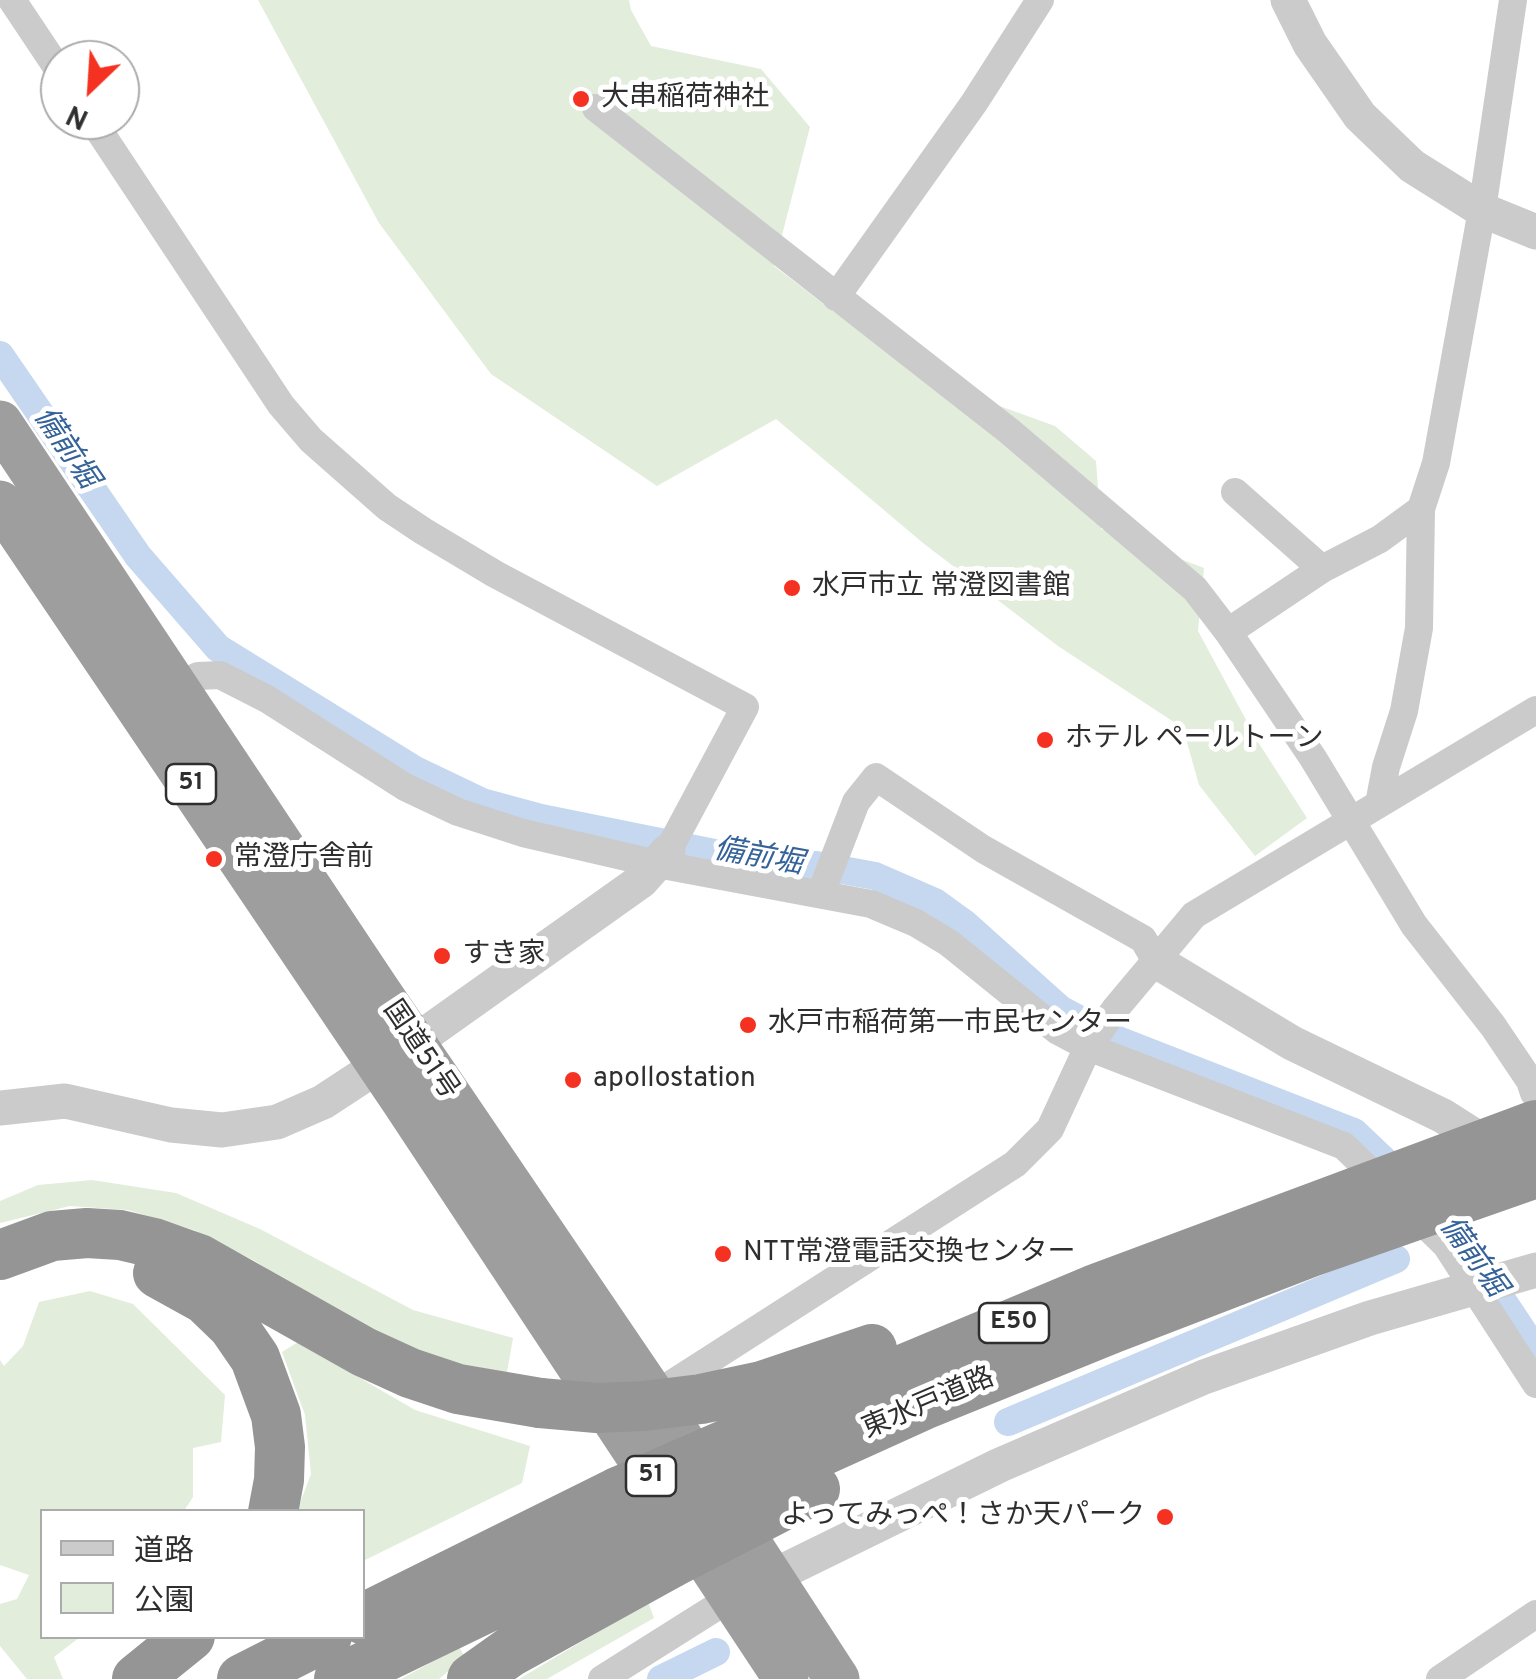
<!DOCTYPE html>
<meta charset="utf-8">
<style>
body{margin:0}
#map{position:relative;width:1536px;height:1679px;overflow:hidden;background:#fff;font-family:Overpass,"Noto Sans JP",sans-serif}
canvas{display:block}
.legend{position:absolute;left:40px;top:1509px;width:325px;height:130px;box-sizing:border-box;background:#fff;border:2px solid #ababab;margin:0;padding:12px 18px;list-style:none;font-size:30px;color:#2e2e2e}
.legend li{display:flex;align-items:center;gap:20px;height:50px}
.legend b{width:50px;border:2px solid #ababab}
.north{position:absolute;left:40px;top:40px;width:100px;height:100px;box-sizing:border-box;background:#fff;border:2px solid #ababab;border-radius:50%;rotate:205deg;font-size:28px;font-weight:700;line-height:40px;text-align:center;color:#2e2e2e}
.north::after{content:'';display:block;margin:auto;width:35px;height:45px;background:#f53221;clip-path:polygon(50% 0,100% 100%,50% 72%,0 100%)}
</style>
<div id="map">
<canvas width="1536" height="1679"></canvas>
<ul class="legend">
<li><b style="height:12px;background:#cbcbcb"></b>道路</li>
<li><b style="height:28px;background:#e2eddb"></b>公園</li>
</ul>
<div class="north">N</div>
</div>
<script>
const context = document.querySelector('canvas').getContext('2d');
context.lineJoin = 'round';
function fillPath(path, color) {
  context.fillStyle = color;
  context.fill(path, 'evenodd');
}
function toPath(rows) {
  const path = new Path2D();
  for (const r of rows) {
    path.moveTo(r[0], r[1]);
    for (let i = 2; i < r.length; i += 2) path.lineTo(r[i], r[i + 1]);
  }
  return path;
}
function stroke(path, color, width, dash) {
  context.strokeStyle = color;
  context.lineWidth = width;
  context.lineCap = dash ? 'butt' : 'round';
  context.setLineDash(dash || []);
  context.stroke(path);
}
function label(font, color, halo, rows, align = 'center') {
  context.font = font + ' Overpass,"Noto Sans JP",sans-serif';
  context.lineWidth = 10;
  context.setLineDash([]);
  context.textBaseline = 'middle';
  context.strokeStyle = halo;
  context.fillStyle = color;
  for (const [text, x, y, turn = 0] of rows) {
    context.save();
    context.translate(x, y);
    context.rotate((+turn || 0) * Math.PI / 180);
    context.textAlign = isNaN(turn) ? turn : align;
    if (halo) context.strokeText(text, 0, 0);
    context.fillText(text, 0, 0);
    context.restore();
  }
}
const green = toPath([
 [258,0,629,0,631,10,651,46,761,69,810,127,774,266,919,377,1055,426,1096,461,1101,529,1204,568,1198,631,1258,742,1307,818,1255,856,1199,785,1183,728,1058,646,923,543,776,419,657,486,491,374,379,223],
 [92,1180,176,1193,260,1229,413,1310,513,1338,506,1378,461,1370,329,1310,255,1261,194,1230,128,1210,70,1206,0,1223,0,1201,38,1185],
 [90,1291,133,1304,225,1395,221,1442,193,1448,193,1497,184,1511,42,1512,42,1636,80,1637,54,1657,63,1679,27,1679,0,1646,0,1604,17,1599,29,1575,0,1565,0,1360,4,1366,23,1346,39,1302],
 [298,1342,415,1410,530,1446,522,1483,363,1561,362,1512,297,1511,311,1474,305,1415,282,1352],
 [648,1602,654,1618,547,1679,519,1679],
 [459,1647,465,1657,439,1679,401,1679]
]);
const canal = toPath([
 [0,355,138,556,218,648,415,770,482,802,541,818,769,864,816,865,875,876,935,902,964,923,1060,1009,1118,1040,1354,1132,1453,1226,1536,1351],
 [1008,1422,1396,1259],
 [661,1679,716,1652]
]);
const minor = toPath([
 [12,0,60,72],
 [596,108,1009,431,1195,589,1228,632,1313,758,1414,925,1493,1026,1530,1081,1534,1093],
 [92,120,281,405,311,440,387,507,423,531,495,574,745,707,668,851],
 [836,297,974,103,1040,0],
 [1235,492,1322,569],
 [1228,632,1322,569,1380,539,1421,509],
 [175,688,198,676,220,675,267,699,405,787,458,812,523,833,657,864,871,904,916,923,949,943,1058,1031,1088,1047,1344,1146,1446,1245,1536,1384],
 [1379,804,1386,767,1404,711,1419,628,1421,509,1436,463,1482,210,1513,0],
 [821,893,856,802,876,777,983,849,1143,939,1156,961],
 [653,1396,1015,1164,1050,1129,1088,1047,1116,1008,1194,915,1536,710],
 [602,1679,732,1597],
 [1440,1679,1536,1614]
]);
const tertiary = toPath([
 [1288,0,1310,44,1360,116,1412,166,1482,210,1536,232],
 [1156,961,1292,1043,1443,1116,1501,1153],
 [0,1108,65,1101,171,1125,222,1130,277,1122,323,1102,413,1043,641,881,668,851],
 [751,1587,1000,1465,1204,1377,1370,1318,1536,1270]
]);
const trunk = toPath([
 [0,423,376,988,653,1396,837,1679],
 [0,503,403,1100,786,1679]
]);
const motorway = toPath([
 [0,1255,52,1236,87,1233,120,1235,154,1243,199,1259,364,1352,410,1373,458,1389,540,1403],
 [158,1273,205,1299,233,1326,255,1358,276,1415,280,1447,279,1480,273,1512],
 [362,1619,618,1492],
 [137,1679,190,1636],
 [242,1679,327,1636],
 [339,1679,643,1532],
 [472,1679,510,1652,671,1563]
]);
const motorwayBridge = toPath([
 [540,1403,597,1408,644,1406,701,1399,762,1386,872,1349],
 [618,1492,780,1421,1093,1290,1536,1125],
 [643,1532,928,1403,1113,1328,1311,1252,1536,1173],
 [671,1563,815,1489]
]);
const markers = [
 [581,99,10,"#f53221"],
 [792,588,10,"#f53221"],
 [1045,740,10,"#f53221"],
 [214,859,10,"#f53221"],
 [442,956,10,"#f53221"],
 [748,1025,10,"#f53221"],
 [573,1080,10,"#f53221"],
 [723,1254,10,"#f53221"],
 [1165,1517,10,"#f53221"]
];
const shields = [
 [191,784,50],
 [1014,1323,70],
 [651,1476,50]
];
const shieldNames = [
 ["51",191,784],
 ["E50",1014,1323],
 ["51",651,1476]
];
const poiNames = [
 ["大串稲荷神社",601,99],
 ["水戸市立 常澄図書館",812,588],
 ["ホテル ペールトーン",1065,740],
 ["常澄庁舎前",234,859],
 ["すき家",462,956],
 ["水戸市稲荷第一市民センター",768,1025],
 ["apollostation",593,1080],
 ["NTT常澄電話交換センター",743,1254],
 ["よってみっぺ！さか天パーク",1145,1517,"right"]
];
const streetNames = [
 ["国道51号",419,1051,56],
 ["東水戸道路",929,1405,-23]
];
const waterNames = [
 ["備前堀",64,449,56],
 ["備前堀",758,859,10],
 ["備前堀",1471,1258,54]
];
fillPath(green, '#e2eddb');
stroke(canal, '#c5d8ef', 28);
stroke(minor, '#cbcbcb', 28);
stroke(tertiary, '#cbcbcb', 35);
stroke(trunk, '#9e9e9e', 45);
stroke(motorway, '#959595', 50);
stroke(motorwayBridge, '#959595', 50);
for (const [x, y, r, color] of markers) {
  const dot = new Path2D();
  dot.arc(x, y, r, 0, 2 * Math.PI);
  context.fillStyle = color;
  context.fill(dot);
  stroke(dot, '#fff', 4);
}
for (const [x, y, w] of shields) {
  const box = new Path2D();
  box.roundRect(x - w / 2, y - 20, w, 40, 8);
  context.fillStyle = '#fff';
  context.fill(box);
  stroke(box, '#2e2e2e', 2.5);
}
label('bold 25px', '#2e2e2e', null, shieldNames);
label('28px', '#2e2e2e', '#fff', poiNames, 'left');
label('28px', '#2e2e2e', '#fff', streetNames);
label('italic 30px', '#356298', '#fff', waterNames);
</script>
